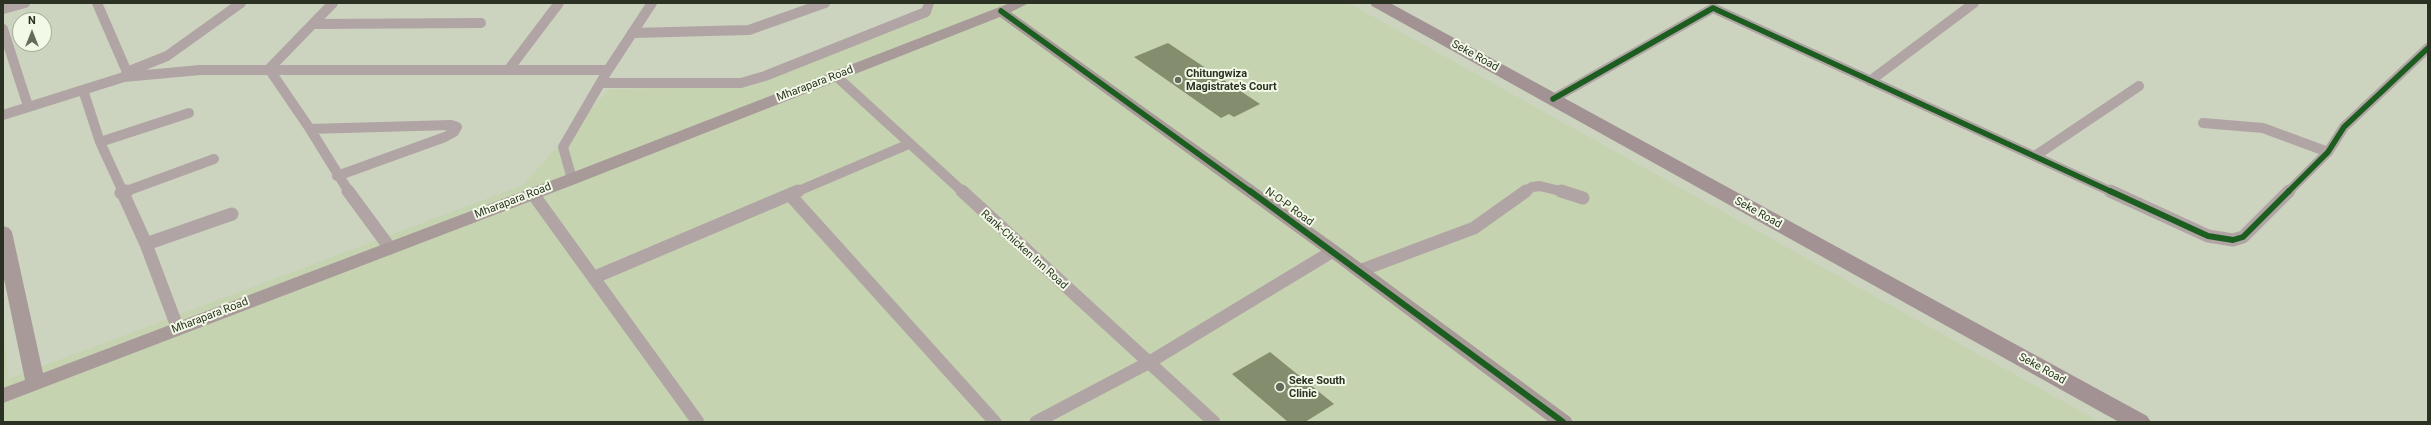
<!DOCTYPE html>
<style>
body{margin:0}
#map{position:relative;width:2431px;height:425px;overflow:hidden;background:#ccd4bf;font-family:Roboto,sans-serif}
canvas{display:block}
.frame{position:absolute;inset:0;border:4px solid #2c3223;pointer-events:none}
.north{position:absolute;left:12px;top:12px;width:40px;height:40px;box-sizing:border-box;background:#f2fae7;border:1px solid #a3aa99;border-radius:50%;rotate:0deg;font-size:11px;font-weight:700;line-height:16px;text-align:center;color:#2c3223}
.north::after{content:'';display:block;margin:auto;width:14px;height:18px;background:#646b5a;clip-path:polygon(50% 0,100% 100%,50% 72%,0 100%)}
</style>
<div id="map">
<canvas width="2431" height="425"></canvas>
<div class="frame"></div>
<div class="north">N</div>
</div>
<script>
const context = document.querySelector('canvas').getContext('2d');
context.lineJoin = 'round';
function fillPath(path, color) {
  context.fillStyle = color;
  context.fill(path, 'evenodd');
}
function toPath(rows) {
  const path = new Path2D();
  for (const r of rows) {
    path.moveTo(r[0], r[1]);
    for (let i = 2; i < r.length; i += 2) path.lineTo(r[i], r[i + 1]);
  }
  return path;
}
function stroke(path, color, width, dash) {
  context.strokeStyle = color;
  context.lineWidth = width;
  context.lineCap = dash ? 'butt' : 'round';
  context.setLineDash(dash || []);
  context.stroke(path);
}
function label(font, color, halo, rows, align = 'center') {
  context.font = font + ' Roboto,sans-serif';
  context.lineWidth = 4;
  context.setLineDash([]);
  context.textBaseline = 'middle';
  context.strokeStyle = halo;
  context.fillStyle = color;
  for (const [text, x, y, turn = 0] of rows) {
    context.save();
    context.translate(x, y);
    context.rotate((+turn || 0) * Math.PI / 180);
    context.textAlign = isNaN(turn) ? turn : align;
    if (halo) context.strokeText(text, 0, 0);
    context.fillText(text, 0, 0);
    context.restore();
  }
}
const built = toPath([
 [933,3,1349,3,2100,422,3,422,3,299,8,379,523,185,609,89,748,87,824,57]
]);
const building = toPath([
 [1168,43,1260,104,1234,117,1229,114,1221,118,1134,57],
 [1270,352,1334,404,1305,422,1288,422,1232,374]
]);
const streetFar1 = toPath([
 [97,3,127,72,124,77],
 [333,3,269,69,310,129,349,192],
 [3,9,25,3],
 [313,24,481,23],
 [3,29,28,106],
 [632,33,749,30,825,3],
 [509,69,559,3],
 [127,72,167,56,241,3],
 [836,76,963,192],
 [1870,81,1974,3],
 [601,83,741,83,765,76,926,12,929,3],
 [83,90,100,142,123,192],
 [1553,99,1713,8,2112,192],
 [3,115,124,77,200,70,608,70],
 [2203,123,2263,128,2328,152],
 [310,129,451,125,457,127,454,132,445,137,337,176],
 [100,142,189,113],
 [2035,156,2139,86],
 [572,179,563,147,608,70,652,3],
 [124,192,214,159],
 [796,192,909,144],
 [1525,192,1532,187,1540,186,1564,192],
 [2288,192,2328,152,2344,127,2428,48]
]);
const street = toPath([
 [122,191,146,244,178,329],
 [348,191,390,248],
 [962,191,1214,422],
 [1561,191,1583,198],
 [2110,191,2208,236,2233,240,2243,237,2289,191],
 [121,193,127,191],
 [533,194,698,422],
 [790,195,995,422],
 [146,244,232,214],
 [1359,271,1474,228,1526,191],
 [595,277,798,191],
 [1036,422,1148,363,1333,251]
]);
const secondary = toPath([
 [1010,3,1029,3,1011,12,1339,247,1570,417,1573,422,1549,422,1327,255,1000,17,578,183,3,403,3,388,25,380,3,274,3,226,9,228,12,232,43,373,566,175,1010,3]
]);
const primary = toPath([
 [1370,3,1390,3,2147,416,2151,422,2119,422,1372,6,1370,3]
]);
const cyclewayFar1 = toPath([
 [1001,11,1251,192],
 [1553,99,1713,8,2112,192],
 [2288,192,2328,152,2344,127,2428,48]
]);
const cycleway = toPath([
 [1250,191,1563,422],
 [2110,191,2208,236,2233,240,2243,237,2289,191]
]);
const markers = [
 [1178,80,4,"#646b5a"],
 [1280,387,5,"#646b5a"]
];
const streetNames = [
 ["Seke Road",1475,56,29],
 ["Mharapara Road",815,84,-21],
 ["Mharapara Road",513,201,-21],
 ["N-O-P Road",1289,207,36],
 ["Seke Road",1758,213,29],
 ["Rank-Chicken Inn Road",1024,250,42],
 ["Mharapara Road",210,316,-21],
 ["Seke Road",2042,369,29]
];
const poiNames = [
 ["Chitungwiza",1186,74],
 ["Magistrate's Court",1186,87],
 ["Seke South",1289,381],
 ["Clinic",1289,394]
];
fillPath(built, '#c6d3b1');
fillPath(building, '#848e6f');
stroke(streetFar1, '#b1a4a4', 10);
stroke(street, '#b1a4a4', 13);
fillPath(secondary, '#a99a9a');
fillPath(primary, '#a29293');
stroke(cyclewayFar1, '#1b5e20', 5.5);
stroke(cycleway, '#1b5e20', 6);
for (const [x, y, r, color] of markers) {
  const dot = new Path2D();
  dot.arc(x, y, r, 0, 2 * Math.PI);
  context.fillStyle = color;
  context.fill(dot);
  stroke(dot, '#f2fae7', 1.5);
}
label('11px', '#2c3223', '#f2fae7', streetNames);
label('bold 11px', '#2c3223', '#f2fae7', poiNames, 'left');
</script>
